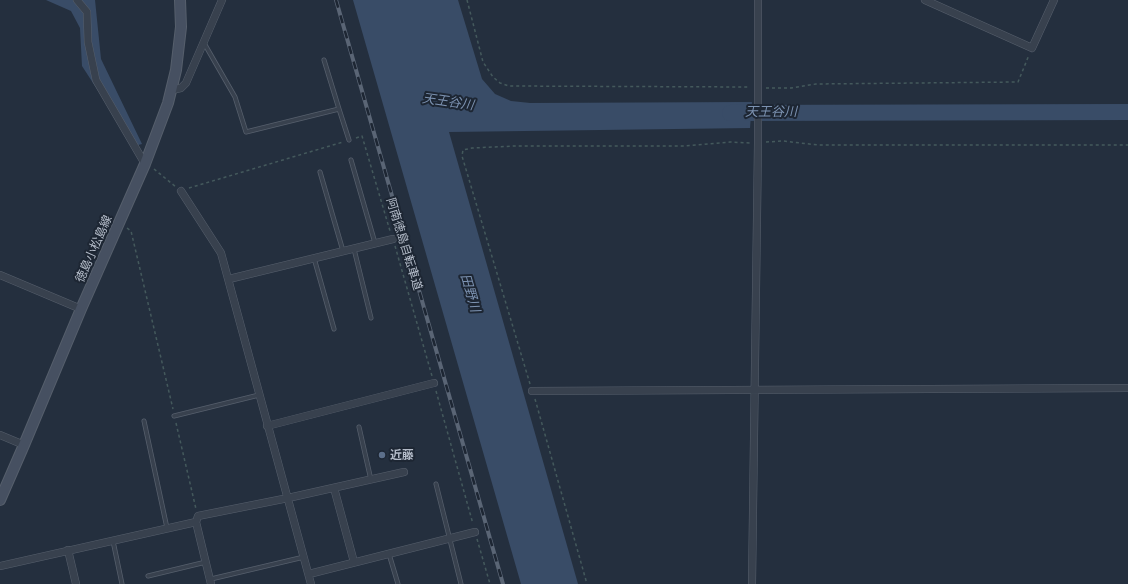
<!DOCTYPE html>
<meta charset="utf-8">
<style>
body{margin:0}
canvas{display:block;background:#242f3e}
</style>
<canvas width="1128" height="584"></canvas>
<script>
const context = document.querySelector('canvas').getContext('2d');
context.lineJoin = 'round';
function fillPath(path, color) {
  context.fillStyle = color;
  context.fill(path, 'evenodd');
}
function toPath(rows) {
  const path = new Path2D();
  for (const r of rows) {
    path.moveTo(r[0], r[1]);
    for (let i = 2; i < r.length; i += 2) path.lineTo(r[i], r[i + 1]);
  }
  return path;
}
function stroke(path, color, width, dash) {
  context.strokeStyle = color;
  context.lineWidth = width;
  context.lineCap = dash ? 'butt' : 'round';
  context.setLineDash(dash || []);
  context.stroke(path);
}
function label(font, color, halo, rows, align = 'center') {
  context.font = font + ' "Alegreya Sans","Noto Sans JP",sans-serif';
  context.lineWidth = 4;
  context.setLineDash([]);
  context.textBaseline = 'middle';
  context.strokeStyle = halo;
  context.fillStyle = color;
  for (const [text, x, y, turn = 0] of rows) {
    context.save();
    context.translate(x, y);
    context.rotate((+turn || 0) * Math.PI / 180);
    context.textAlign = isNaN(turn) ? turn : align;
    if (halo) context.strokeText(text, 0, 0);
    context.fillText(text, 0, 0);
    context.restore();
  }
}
const water = toPath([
 [46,0,95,0,101,59,142,144,134,146,82,66,80,28,71,11],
 [353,0,458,0,482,79,495,94,511,101,530,103,752,102,750,128,449,132,578,584,521,584]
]);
const river = toPath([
 [730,113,1128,112]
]);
const path = toPath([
 [467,0,483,62,493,77,500,83,509,86,750,87],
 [766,88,791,88,816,84,1018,82,1029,55],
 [356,138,362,136,390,231],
 [766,142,783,141,818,145,1128,145],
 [154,169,176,187],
 [189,188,343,142],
 [127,228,131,231,173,409],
 [395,246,432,376],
 [530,384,462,156,463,150,472,148,515,146,685,146,730,142,750,143],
 [436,391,473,524],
 [535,399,587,584],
 [176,423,196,509],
 [477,539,490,584]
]);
const service = toPath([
 [204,43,235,97,246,132,339,109,349,140],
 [324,60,339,109],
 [351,160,375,243],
 [320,172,343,251],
 [354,249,371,318],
 [314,258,334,329],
 [174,416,259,395],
 [144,421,167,528],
 [359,427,371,480],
 [436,484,461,584],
 [113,541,122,584],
 [389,554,398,584],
 [148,576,206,562],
 [211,579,304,557]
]);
const minor = toPath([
 [77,0,87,12,88,42,96,80,145,164],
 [925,0,1032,48,1054,0],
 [172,90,181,88,186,83,222,0],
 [181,191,221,253,311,584],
 [0,275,81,309],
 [229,279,393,239],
 [532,391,1128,388],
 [267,426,434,383],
 [0,435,24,445],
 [334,488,354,562],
 [68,550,76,584],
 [0,566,196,522],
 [309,574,475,532],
 [211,584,196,522,198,516,288,498,404,472],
 [752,584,758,143,758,0]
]);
const secondary = toPath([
 [0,500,24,445,81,309,145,164,168,103,176,70,181,27,180,0]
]);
const rail = toPath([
 [336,0,503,584]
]);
const markers = [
 [382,455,4,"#5c6f8a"]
];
const streetNames = [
 ["阿南徳島自転車道",404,244,73],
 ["徳島小松島線",94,249,-66]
];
const poiNames = [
 ["近藤",390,455]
];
const waterNames = [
 ["天王谷川",448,102,8],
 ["天王谷川",771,112],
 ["田野川",470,293,74]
];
fillPath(water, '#394c67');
stroke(river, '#394c67', 16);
stroke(service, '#565f6c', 5);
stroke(minor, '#565f6c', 8);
stroke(secondary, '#565f6c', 12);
stroke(path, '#44595c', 1.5, [3, 3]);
stroke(service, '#38414e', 3.5);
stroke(minor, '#38414e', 7);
stroke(secondary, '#465061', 10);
stroke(rail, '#5a6575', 4);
stroke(rail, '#1d2633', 2.5, [8]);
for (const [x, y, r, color] of markers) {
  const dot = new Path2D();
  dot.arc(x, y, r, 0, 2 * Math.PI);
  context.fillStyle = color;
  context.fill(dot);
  stroke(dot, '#1d2633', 1.5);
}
label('12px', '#b4bcc9', '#1d2633', streetNames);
label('bold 12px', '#b4bcc9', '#1d2633', poiNames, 'left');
label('italic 13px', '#7c92b1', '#1d2633', waterNames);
</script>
